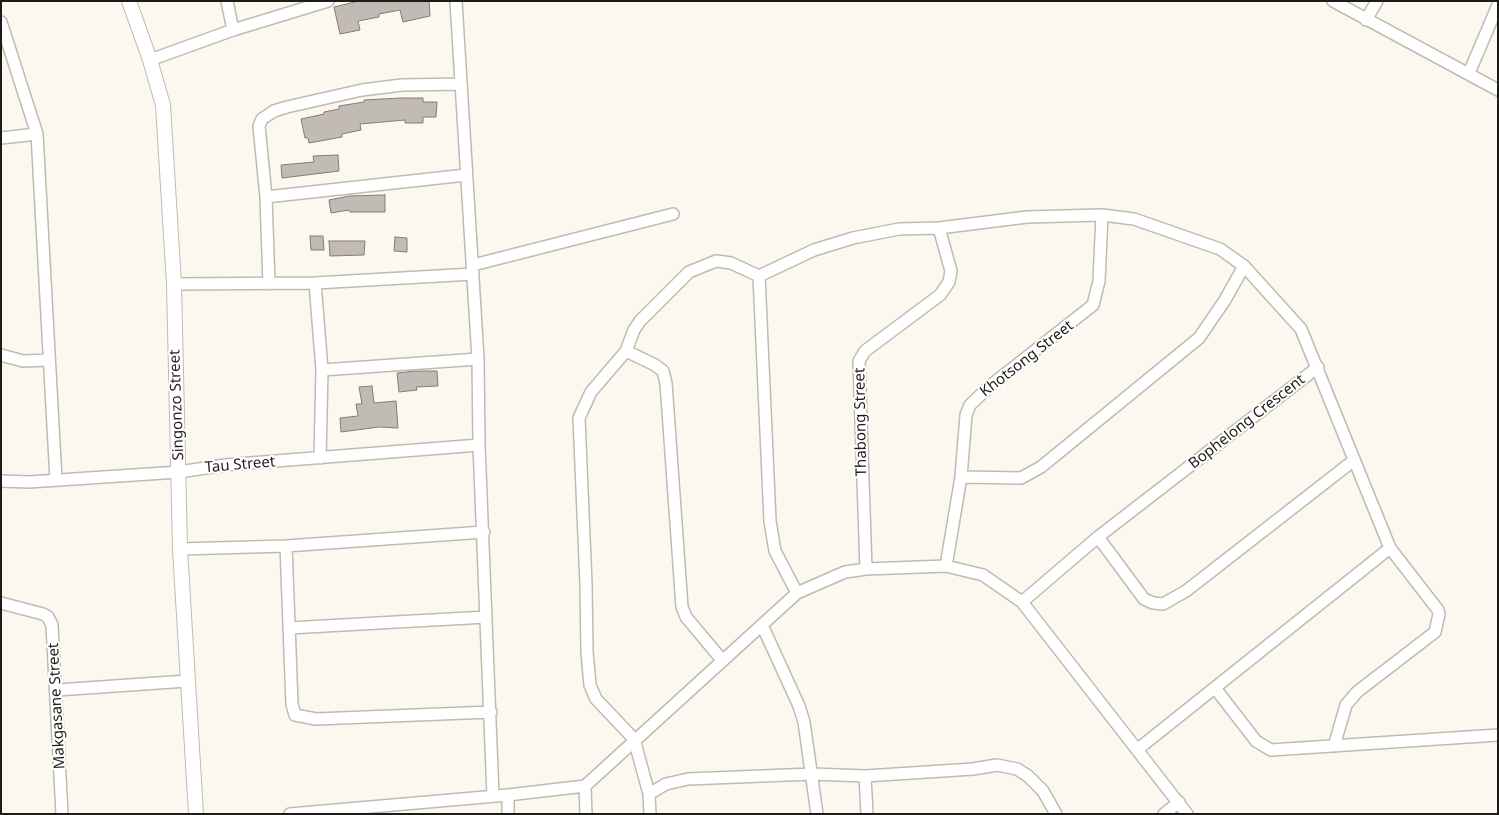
<!DOCTYPE html>
<style>
body{margin:0}
#map{position:relative;width:1499px;height:815px;overflow:hidden;background:#fdf8ef;font-family:"Noto Sans",sans-serif}
canvas{display:block}
.frame{position:absolute;inset:0;border:2px solid #1e1c19;pointer-events:none}
</style>
<div id="map">
<canvas width="1499" height="815"></canvas>
<div class="frame"></div>
</div>
<script>
const context = document.querySelector('canvas').getContext('2d');
context.lineJoin = 'round';
function fillPath(path, color) {
  context.fillStyle = color;
  context.fill(path, 'evenodd');
}
function toPath(rows) {
  const path = new Path2D();
  for (const r of rows) {
    path.moveTo(r[0], r[1]);
    for (let i = 2; i < r.length; i += 2) path.lineTo(r[i], r[i + 1]);
  }
  return path;
}
function stroke(path, color, width, dash) {
  context.strokeStyle = color;
  context.lineWidth = width;
  context.lineCap = dash ? 'butt' : 'round';
  context.setLineDash(dash || []);
  context.stroke(path);
}
function label(font, color, halo, rows, align = 'center') {
  context.font = font + ' "Noto Sans",sans-serif';
  context.lineWidth = 4;
  context.setLineDash([]);
  context.textBaseline = 'middle';
  context.strokeStyle = halo;
  context.fillStyle = color;
  for (const [text, x, y, turn = 0] of rows) {
    context.save();
    context.translate(x, y);
    context.rotate((+turn || 0) * Math.PI / 180);
    context.textAlign = isNaN(turn) ? turn : align;
    if (halo) context.strokeText(text, 0, 0);
    context.fillText(text, 0, 0);
    context.restore();
  }
}
const building = toPath([
 [359,1,429,1,430,16,403,22,400,10,379,14,379,17,358,21,360,30,340,34,334,7,359,1],
 [401,98,423,98,423,102,437,102,436,117,423,117,423,123,405,123,405,120,360,124,361,130,342,134,342,137,309,143,308,138,305,138,301,119,324,114,324,112,339,109,339,106,364,102,364,100,401,98],
 [338,155,339,171,282,178,281,165,314,162,313,156,338,155],
 [385,195,385,212,350,212,349,210,331,213,329,200,349,196,385,195],
 [310,236,323,236,324,250,311,250,310,236],
 [395,237,407,238,407,252,394,251,395,237],
 [329,241,365,241,364,255,330,256,329,241],
 [415,371,437,371,438,386,416,387,417,390,399,392,397,373,415,371],
 [372,386,374,403,396,401,398,428,379,427,341,432,340,418,358,416,356,404,362,404,359,387,372,386]
]);
const minor = toPath([
 [227,1,233,30],
 [456,1,478,359,479,445,493,796],
 [1333,1,1498,90],
 [1366,20,1377,1],
 [1,22,37,134,56,480],
 [150,60,233,30,328,1],
 [1469,73,1498,5],
 [1,138,37,134],
 [266,197,466,175],
 [473,265,673,214],
 [759,276,814,250,853,238,899,229,939,228,1027,217,1102,215,1134,219,1220,249,1244,266,1301,329,1390,548,1438,610,1439,614,1435,632,1357,692,1346,705,1334,746],
 [759,276,770,521,775,551,797,593],
 [315,283,322,370,320,458],
 [174,284,315,283,473,274],
 [269,284,266,197,259,126,262,119,274,111,287,107,362,90,402,85,461,84],
 [626,351,655,365,663,371,666,383,682,607,686,617,722,660],
 [1,355,23,361,49,360],
 [322,370,478,359],
 [961,477,1021,478,1041,467,1199,338,1225,300,1244,266],
 [1,481,29,482,179,472,225,465,479,445],
 [1098,537,1144,599,1153,603,1163,604,1186,591,1353,461],
 [286,546,292,704,295,715,316,719,491,712],
 [180,549,286,546,484,532],
 [946,566,961,477,966,415,970,405,990,386,1093,305,1099,281,1102,215],
 [866,569,859,361,865,351,940,295,949,282,951,271,939,228],
 [1022,602,1098,537,1318,367],
 [1,603,43,614,48,617,52,625,62,814],
 [762,625,799,706,804,722,817,814],
 [289,628,486,617],
 [1215,688,1256,741,1271,750,1498,735],
 [57,690,187,681],
 [1138,749,1390,548],
 [865,776,867,814],
 [585,786,586,814],
 [649,794,666,784,688,779,812,774,865,776,973,769,997,765,1017,769,1028,776,1043,791,1056,814],
 [508,795,508,814],
 [290,814,508,795,585,786,797,593,845,572,866,569,946,566,983,575,1022,602,1187,814],
 [650,814,649,794,634,739,596,699,590,685,587,652,586,584,579,418,591,392,626,351,634,330,640,321,689,272,716,261,731,263,759,276],
 [1164,814,1179,802]
]);
const tertiary = toPath([
 [129,1,150,60,163,105,174,284,180,549,196,814]
]);
const streetNames = [
 ["Khotsong Street",1027,359,-38],
 ["Singonzo Street",177,405,-92],
 ["Thabong Street",861,422,-91],
 ["Bophelong Crescent",1247,422,-38],
 ["Tau Street",240,465,-5],
 ["Makgasane Street",57,706,-93]
];
fillPath(building, '#c2bab4');
stroke(building, '#837c76', 1);
stroke(minor, '#bfbbb3', 14);
stroke(tertiary, '#bfbbb3', 16);
stroke(minor, '#fff', 11);
stroke(tertiary, '#fff', 14);
label('15px', '#1e1c19', '#fff', streetNames);
</script>
